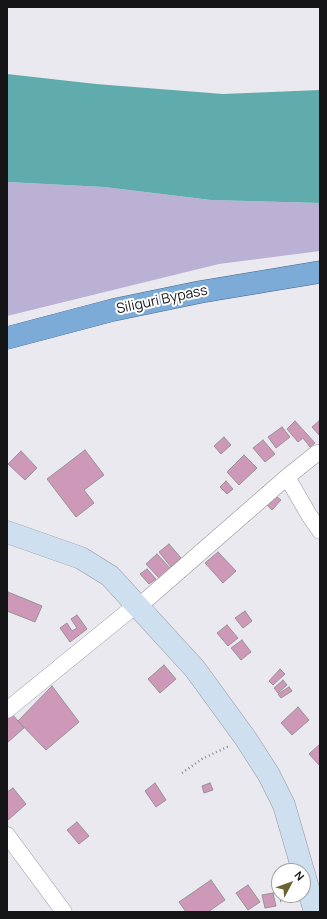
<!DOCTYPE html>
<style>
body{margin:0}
#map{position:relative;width:327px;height:919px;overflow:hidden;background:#ebe9f0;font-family:Manrope,sans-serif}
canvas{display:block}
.frame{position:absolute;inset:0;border:8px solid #151517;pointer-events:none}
.north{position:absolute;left:271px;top:863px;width:40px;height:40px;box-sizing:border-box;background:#fff;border:1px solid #a1a1a2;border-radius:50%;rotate:49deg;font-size:11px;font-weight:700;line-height:16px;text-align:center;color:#151517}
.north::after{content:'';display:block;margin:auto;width:14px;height:18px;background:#696532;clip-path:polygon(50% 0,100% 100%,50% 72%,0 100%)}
</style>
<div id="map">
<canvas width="327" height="919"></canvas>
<div class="frame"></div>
<div class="north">N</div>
</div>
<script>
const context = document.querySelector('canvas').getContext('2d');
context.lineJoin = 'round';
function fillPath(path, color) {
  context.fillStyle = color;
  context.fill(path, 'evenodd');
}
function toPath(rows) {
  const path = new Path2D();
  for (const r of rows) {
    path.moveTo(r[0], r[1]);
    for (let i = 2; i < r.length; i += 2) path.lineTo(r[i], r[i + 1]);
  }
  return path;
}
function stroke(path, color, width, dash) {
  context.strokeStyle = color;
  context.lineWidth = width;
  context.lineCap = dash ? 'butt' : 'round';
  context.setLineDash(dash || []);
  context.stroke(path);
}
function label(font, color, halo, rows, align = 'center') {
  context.font = font + ' Manrope,sans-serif';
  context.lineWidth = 4;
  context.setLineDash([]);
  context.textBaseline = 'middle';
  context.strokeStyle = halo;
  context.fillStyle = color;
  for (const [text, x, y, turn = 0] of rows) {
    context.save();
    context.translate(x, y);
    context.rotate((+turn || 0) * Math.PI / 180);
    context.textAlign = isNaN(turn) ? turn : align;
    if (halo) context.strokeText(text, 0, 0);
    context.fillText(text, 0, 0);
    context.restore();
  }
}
const green = toPath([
 [7,182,104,187,211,200,320,203,320,251,219,264,7,316]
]);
const water = toPath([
 [7,74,96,84,223,94,320,90,320,203,211,200,104,187,7,182]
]);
const building = toPath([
 [295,421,315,443,310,447,303,438,298,442,287,429,295,421],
 [319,421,320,422,320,436,312,427,319,421],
 [282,427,290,437,276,448,268,437,282,427],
 [224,437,231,445,221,454,214,446,224,437],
 [263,440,275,454,265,462,253,448,263,440],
 [85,450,104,475,84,490,94,503,76,517,47,479,85,450],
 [21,451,37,468,25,480,8,464,21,451],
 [244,455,257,468,239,485,227,472,244,455],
 [226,481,233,489,227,494,220,487,226,481],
 [276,496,281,500,272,510,267,505,276,496],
 [169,544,181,558,171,567,159,552,169,544],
 [218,552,236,571,223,583,205,563,218,552],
 [157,554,170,568,159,578,146,564,157,554],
 [147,569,156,579,149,584,140,574,147,569],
 [8,592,42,606,35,622,7,611,8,592],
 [245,611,252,621,243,628,235,618,245,611],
 [77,615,87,629,70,642,60,628,67,623,72,631,77,628,71,619,77,615],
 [227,625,238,638,228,646,217,633,227,625],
 [242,640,251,652,241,660,231,648,242,640],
 [164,665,176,679,160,693,148,679,164,665],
 [280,669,285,674,273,685,269,681,280,669],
 [283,680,287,685,278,693,274,688,283,680],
 [52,686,79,722,46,750,18,721,52,686],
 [289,687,292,691,281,698,278,694,289,687],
 [298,707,309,720,292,735,281,723,298,707],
 [12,714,24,728,7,743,7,719,12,714],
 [320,744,320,766,309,754,320,744],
 [155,783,166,800,156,807,145,791,155,783],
 [210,783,213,790,204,793,202,786,210,783],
 [13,788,26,804,7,821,7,792,13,788],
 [77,822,89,836,79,844,67,830,77,822],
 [211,880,225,900,208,912,186,912,179,902,211,880],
 [248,885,260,902,248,910,236,893,248,885],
 [273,893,276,906,265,908,262,895,273,893]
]);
const path = toPath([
 [182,773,202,759,229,746],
 [280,901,293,897]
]);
const minor = toPath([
 [287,477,309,515,320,531],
 [138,607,287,477,317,453,320,453],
 [7,710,136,605],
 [7,835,64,912]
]);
const secondary = toPath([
 [7,532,81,558,110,576,195,669,246,739,269,775,284,805,315,912]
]);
const trunk = toPath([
 [7,338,113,310,200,292,320,272]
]);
const streetNames = [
 ["Siliguri Bypass",162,300,-12]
];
fillPath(green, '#bbb1d4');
fillPath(water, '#60abac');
fillPath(building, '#ce99b8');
stroke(building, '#989195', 1);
stroke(minor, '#97959c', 17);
stroke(secondary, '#97959c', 23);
stroke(trunk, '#42698d', 23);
stroke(path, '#88878c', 2.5, [1, 3]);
stroke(minor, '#fff', 16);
stroke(secondary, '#cee0f0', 22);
stroke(trunk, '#7babd6', 22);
label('14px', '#151517', '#fff', streetNames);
</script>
